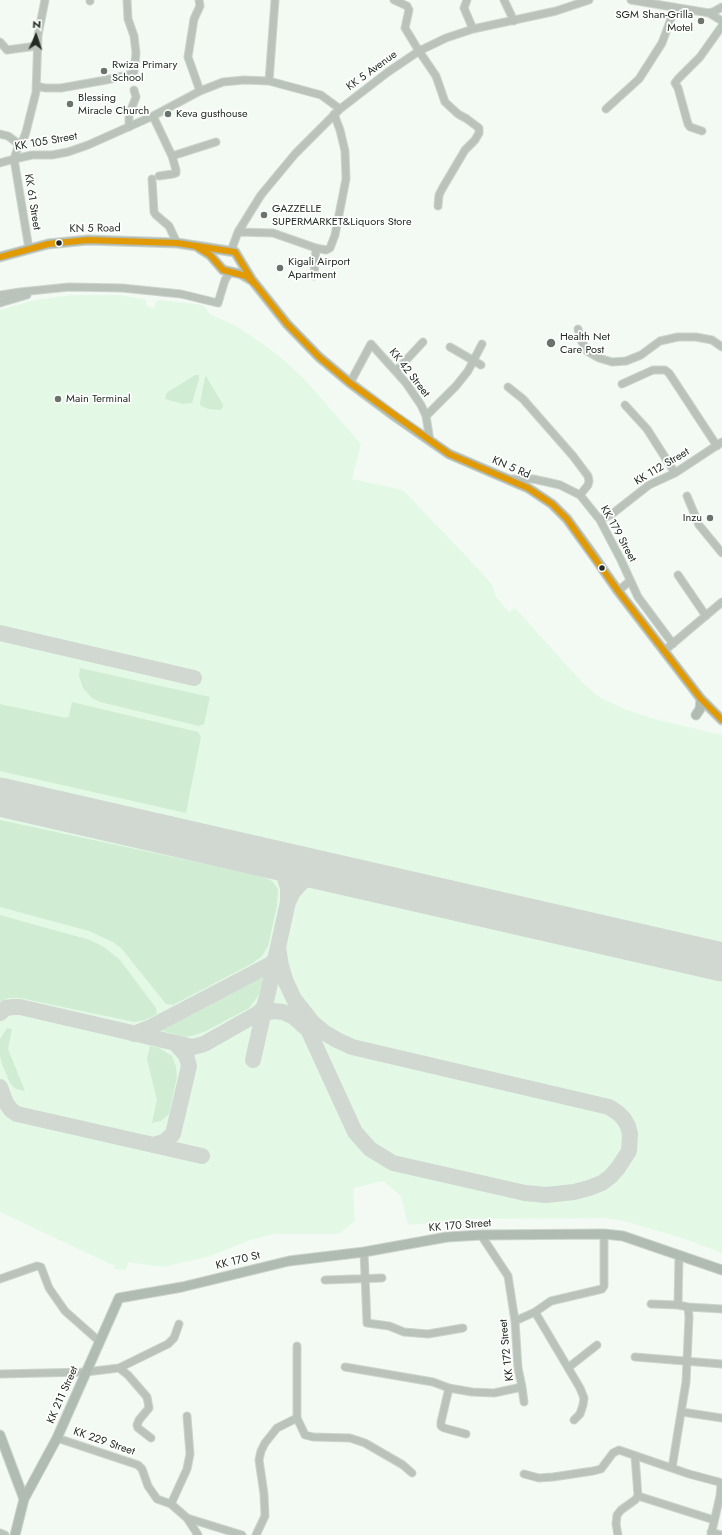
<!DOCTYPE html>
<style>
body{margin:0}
#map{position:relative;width:722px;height:1535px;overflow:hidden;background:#f2faf3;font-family:Jost,sans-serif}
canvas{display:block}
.north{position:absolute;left:16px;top:16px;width:40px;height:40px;-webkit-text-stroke:3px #fff;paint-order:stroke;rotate:3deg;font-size:11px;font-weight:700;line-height:16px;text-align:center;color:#222c23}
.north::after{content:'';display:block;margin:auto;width:14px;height:18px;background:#222c23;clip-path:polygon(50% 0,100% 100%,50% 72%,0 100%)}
</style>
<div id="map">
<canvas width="722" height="1535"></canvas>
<div class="north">N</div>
</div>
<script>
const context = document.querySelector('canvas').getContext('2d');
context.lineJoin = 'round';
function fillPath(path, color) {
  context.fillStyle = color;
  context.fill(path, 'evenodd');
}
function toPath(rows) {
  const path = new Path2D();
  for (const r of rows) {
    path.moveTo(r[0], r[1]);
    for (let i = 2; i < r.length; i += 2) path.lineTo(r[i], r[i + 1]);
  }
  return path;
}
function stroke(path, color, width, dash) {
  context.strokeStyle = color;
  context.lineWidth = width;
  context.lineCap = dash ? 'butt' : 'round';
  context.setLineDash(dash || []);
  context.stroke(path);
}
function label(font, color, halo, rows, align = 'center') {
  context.font = font + ' Jost,sans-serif';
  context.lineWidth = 3.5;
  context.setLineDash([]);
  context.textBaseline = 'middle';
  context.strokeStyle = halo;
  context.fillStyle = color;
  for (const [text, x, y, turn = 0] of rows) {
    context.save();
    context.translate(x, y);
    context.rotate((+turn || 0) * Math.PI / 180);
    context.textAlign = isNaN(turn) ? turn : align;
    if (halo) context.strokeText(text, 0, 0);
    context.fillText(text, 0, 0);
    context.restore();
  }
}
const built = toPath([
 [71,295,120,295,146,300,146,306,154,308,156,301,160,300,203,305,210,314,236,326,266,346,285,361,307,382,361,444,352,479,403,490,485,576,492,585,496,597,509,612,515,608,583,683,599,697,624,709,658,720,722,735,722,1253,685,1239,624,1221,605,1218,468,1219,408,1225,401,1196,383,1181,353,1188,355,1221,339,1234,274,1234,251,1240,210,1256,163,1267,128,1262,126,1270,114,1269,115,1265,108,1263,0,1212,0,310,35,300]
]);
const green = toPath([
 [195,375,199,375,199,379,192,403,183,404,165,399,166,394,168,392],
 [206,376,223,405,223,407,220,410,209,409,201,406,200,404,205,377],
 [80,668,210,697,204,724,199,726,100,702,92,698,83,688,79,676],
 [72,702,198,732,201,737,186,813,0,771,0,704,66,718,69,716],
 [0,820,261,876,272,881,278,889,277,906,268,946,262,956,253,963,173,1005,166,1004,122,949,113,942,89,931,0,907],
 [0,915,90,940,104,947,120,960,156,1008,157,1014,145,1020,134,1022,20,998,9,998,0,1002],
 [264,974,259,995,249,1008,206,1031,195,1035,185,1037,159,1030],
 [7,1028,12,1029,8,1049,25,1091,16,1089,10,1083,2,1064,0,1056,0,1039],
 [150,1046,159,1048,172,1056,176,1067,177,1077,169,1114,161,1121,152,1123,157,1100,147,1059]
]);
const taxiway = toPath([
 [0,633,194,678],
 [288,902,293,892,302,882,316,875,335,874],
 [278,947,281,966,286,982,294,999,312,1022,325,1033,337,1040,352,1047,609,1107,618,1113,624,1119,628,1126,630,1134,629,1151,618,1168,611,1176,602,1183,589,1188,574,1192,546,1195,525,1193,393,1163,370,1149,355,1132,294,999],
 [0,1013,6,1008,13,1007,20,1007,193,1047,204,1044,257,1014,263,1009,266,1000],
 [257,1014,274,1011,283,1012,294,1017,305,1027],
 [134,1034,149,1028,271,964,276,959,276,955],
 [253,1060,288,902,288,888,284,875,274,864,265,857],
 [0,1087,6,1103,11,1110,17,1114,202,1156],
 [153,1145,164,1142,173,1134,189,1066,186,1055,176,1044]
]);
const runway = toPath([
 [0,797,722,962]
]);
const minor = toPath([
 [90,0,90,1],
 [199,0,200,6,194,19,188,57,200,91],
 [394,0,407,6,409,10,405,28,419,51,436,76,445,102,458,114,467,119,479,128,479,133,475,140,465,150,442,189,439,195,438,206],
 [467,0,464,8,473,29],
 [504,0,514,21],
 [631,0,709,13,715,11,722,7],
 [709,13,722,21],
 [0,42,7,50,37,46],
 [269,81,275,0],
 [37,86,45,88,61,88,106,80,132,74,134,72,136,53,134,36,128,19,127,0],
 [606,109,639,79,662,43,675,8],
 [153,116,172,156,176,170,176,173,173,174,159,176],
 [129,127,129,115,136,97,134,90],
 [702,131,690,127,688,124,678,88,675,83,678,79,700,57,722,26],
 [0,134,8,136,19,144],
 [172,156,216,142],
 [0,163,14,159,32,155,52,155,68,152,88,145,153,116,200,91,223,82,244,80,269,81,321,95,340,109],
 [152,179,154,212,156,215,169,226,177,243],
 [238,232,273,233,316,248,314,276],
 [316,248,326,250,330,248,335,235,346,179,345,151,340,130,334,114],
 [29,249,14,159,19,144,23,140,26,132,36,92,38,35,45,0],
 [231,251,238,232,261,195,295,154,340,109,388,72,419,51,446,38,473,29,556,11,589,0],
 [0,295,20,292,69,287,122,288,181,294,218,303,225,280,230,272],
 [0,303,27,295],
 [578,329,581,340,587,351,599,358,612,362,626,361,641,355,660,341,678,337,696,337,712,340,722,347],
 [450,347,481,365],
 [396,371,423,342],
 [350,383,371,344,406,383,421,405,426,416,430,441],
 [622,384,653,370,665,370,669,373,717,446],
 [508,387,523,399,573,456,588,476,589,481,588,485,580,495,600,520,621,560,638,597,673,644],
 [625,405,647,429,675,473],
 [426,416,456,386,468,371,482,344],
 [510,479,533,479,547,482,560,485,580,495],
 [687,496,699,525,722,553],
 [600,520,612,514,649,485,675,473,722,442],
 [678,575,706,616],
 [618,591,630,581],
 [664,651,722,602],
 [364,1252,367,1323,389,1326,404,1332,428,1334,463,1328],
 [0,1279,37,1266,41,1267,49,1288,65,1311,100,1342],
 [325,1280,382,1278],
 [651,1304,678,1305],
 [688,1307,722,1309],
 [535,1312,580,1388,584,1398,583,1405,580,1414,574,1420],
 [515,1321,535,1312,551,1301,602,1289,604,1286,604,1234],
 [635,1357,722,1364],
 [345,1367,433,1382,449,1388,472,1392,494,1393,522,1387,518,1368,515,1321,508,1276,481,1235],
 [569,1367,597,1345],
 [119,1368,168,1344,174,1338,179,1324],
 [0,1374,86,1372,119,1368,128,1375,147,1397,149,1408,139,1420,137,1425,138,1428,151,1438],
 [522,1387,524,1402],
 [449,1388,441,1422,441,1426,444,1428,466,1434],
 [682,1412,722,1418],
 [297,1418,305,1435,313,1437,350,1438,365,1443,403,1465,412,1473],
 [57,1438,138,1465,142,1469,148,1486,157,1499,171,1504,187,1518,198,1535],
 [672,1468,686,1382,689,1317,688,1307,678,1305,679,1256],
 [524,1474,539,1478,553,1477,593,1471,601,1469,613,1453,619,1450,689,1474,719,1482,721,1486,720,1496,711,1535],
 [638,1496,714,1520],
 [171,1504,187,1469,190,1454,187,1416],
 [187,1518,242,1535],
 [711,1532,721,1535],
 [0,1533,5,1535],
 [256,1535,265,1516,264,1494,259,1460,261,1451,265,1443,277,1428,297,1418,297,1346],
 [618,1535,616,1524,617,1515,621,1510,635,1500,638,1496,635,1456]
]);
const major = toPath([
 [199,248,210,255,223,270,241,274,251,280],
 [0,257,48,244,88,240,177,243,235,252,252,280,287,324,319,357,350,383,393,415,449,454,528,488,552,504,567,519,593,555,618,591,701,699,722,720],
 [696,715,700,709,701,699],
 [0,1435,24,1499,15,1535],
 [24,1499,57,1438,119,1298,182,1287,289,1261,364,1252,447,1237,481,1235,604,1234,623,1236,722,1270]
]);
const bus1 = toPath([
 [195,246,210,255,223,270,246,276,256,285],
 [0,257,48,244,88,240,177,243,235,252,252,280,287,324,319,357,350,383,449,454,528,488,552,504,567,519,618,591,701,699,722,720]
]);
const markers = [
 [701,21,4,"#6b746c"],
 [104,71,4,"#6b746c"],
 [70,104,4,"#6b746c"],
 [168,114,4,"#6b746c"],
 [264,215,4,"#6b746c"],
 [59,243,3.5,"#222c23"],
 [280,268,4,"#6b746c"],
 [551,343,5,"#6b746c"],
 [58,399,4,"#6b746c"],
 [710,518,4,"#6b746c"],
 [602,568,3.5,"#222c23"]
];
const poiNames = [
 ["SGM Shan-Grilla",693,15,"right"],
 ["Motel",693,28,"right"],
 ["Rwiza Primary",112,65],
 ["School",112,78],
 ["Blessing",78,98],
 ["Miracle Church",78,111],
 ["Keva gusthouse",176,114],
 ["GAZZELLE",272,209],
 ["SUPERMARKET&Liquors Store",272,222],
 ["Kigali Airport",288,262],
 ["Apartment",288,275],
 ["Health Net",560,337],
 ["Care Post",560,350],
 ["Main Terminal",66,399],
 ["Inzu",702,518,"right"]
];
const streetNames = [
 ["KK 5 Avenue",372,71,-36],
 ["KK 105 Street",46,142,-10],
 ["KK 61 Street",32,202,81],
 ["KN 5 Road",95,229,-1],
 ["KK 42 Street",409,373,52],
 ["KK 112 Street",662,467,-31],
 ["KN 5 Rd",511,468,23],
 ["KK 179 Street",618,534,61],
 ["KK 170 Street",460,1226,-5],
 ["KK 170 St",238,1261,-14],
 ["KK 172 Street",507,1350,-96],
 ["KK 211 Street",63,1395,-66],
 ["KK 229 Street",104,1442,19]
];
fillPath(built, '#e3f9e6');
fillPath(green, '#d0ecd3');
stroke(taxiway, '#d1d8d2', 16);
stroke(runway, '#d1d8d2', 39);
stroke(minor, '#cdd4ce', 9);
stroke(major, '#cdd4ce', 11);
stroke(minor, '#b9c3ba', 7);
stroke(major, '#b0bbb2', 9);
stroke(bus1, '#e29a04', 6);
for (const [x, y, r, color] of markers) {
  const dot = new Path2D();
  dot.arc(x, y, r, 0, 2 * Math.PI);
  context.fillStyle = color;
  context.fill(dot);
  stroke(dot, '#fff', 1.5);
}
label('11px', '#222c23', '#fff', poiNames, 'left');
label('11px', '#222c23', '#fff', streetNames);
</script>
